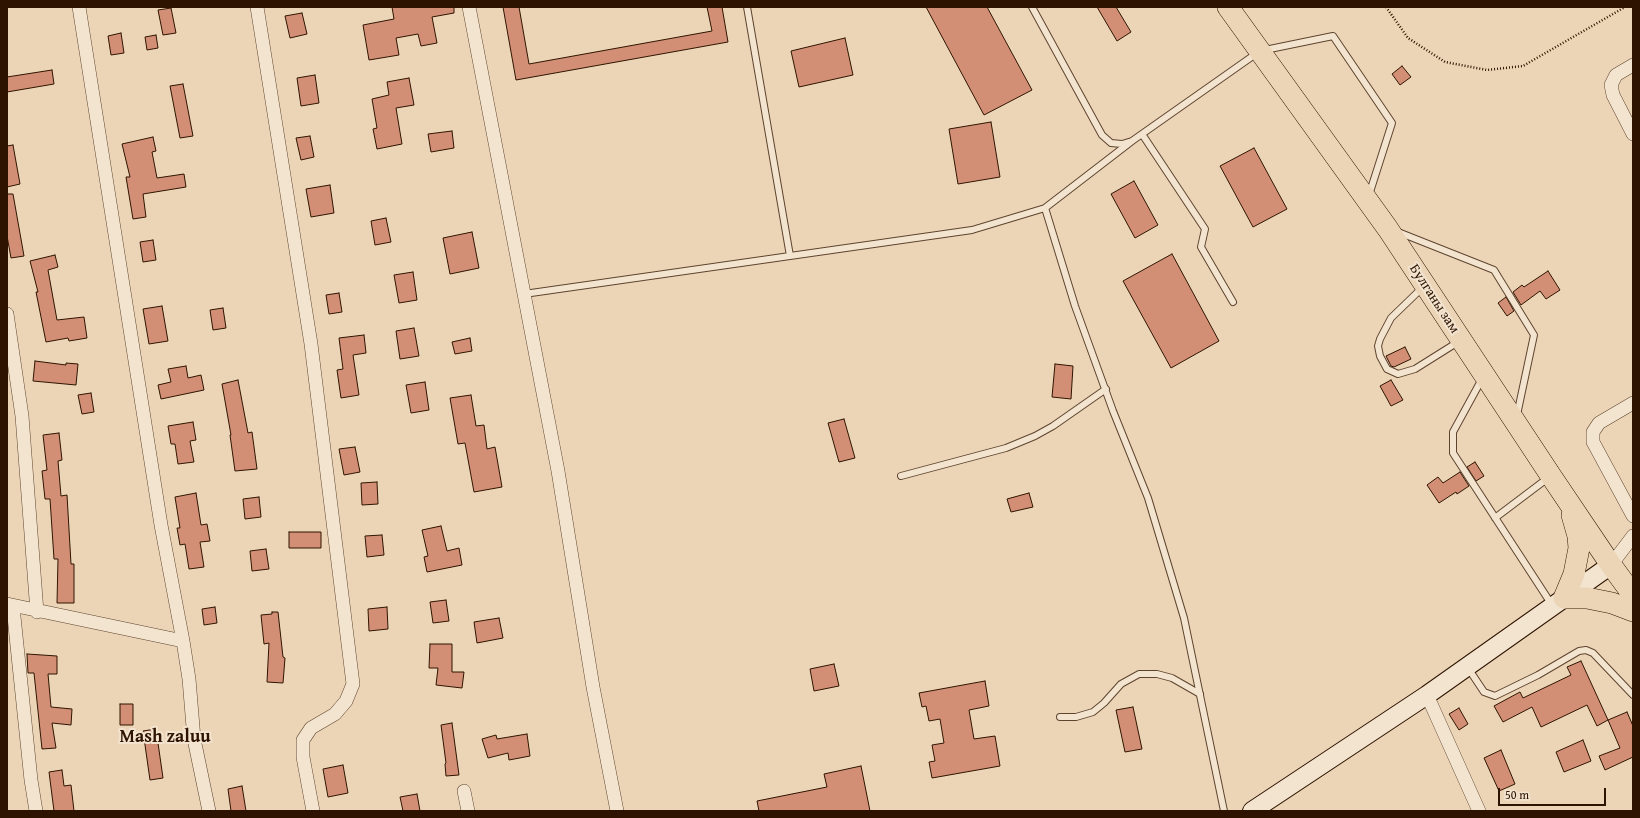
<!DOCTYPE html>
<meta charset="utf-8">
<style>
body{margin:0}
#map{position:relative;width:1640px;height:818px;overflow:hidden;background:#ecd5b7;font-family:"Gentium Book Plus",serif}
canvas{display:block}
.frame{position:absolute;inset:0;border:8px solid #2e1400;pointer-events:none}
.scale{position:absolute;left:1498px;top:788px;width:108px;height:18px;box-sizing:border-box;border:2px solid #2e1400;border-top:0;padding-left:5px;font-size:12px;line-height:14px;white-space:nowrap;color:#2e1400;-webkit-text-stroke:3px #f3e4d0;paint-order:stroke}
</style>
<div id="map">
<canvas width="1640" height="818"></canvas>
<div class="frame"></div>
<div class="scale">50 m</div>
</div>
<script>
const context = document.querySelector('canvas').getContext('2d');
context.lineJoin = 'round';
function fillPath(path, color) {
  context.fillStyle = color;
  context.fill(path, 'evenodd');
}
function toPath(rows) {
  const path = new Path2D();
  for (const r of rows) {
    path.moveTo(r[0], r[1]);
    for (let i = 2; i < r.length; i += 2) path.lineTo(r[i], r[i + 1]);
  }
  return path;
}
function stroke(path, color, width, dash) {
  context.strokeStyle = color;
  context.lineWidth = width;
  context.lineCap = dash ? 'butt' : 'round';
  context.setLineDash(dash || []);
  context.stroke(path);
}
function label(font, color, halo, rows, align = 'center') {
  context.font = font + ' "Gentium Book Plus",serif';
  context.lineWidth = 4;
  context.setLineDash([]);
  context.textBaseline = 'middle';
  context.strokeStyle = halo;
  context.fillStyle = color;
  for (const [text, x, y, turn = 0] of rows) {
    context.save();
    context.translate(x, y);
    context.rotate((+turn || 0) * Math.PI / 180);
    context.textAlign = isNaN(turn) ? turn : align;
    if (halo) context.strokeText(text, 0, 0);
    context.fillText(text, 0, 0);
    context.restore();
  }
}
const building = toPath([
 [392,7,454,7,454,13,432,17,437,43,421,46,418,34,396,38,399,55,369,60,363,25,394,19,392,7],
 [503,7,519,7,529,64,712,31,707,7,722,7,728,42,516,80,503,7],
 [926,7,987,7,1032,90,984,115,926,7],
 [1097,7,1116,7,1131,32,1117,41,1097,7],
 [171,8,176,33,163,35,158,10,171,8],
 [302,13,307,34,290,38,285,16,302,13],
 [121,33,124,53,111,55,108,36,121,33],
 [156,35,158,48,147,50,145,37,156,35],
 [845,38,853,75,799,87,791,51,845,38],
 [1402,66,1411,77,1400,85,1392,74,1402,66],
 [52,70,54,84,7,92,7,77,52,70],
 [315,75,319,103,301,106,297,78,315,75],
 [409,78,414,105,396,108,402,144,377,149,373,129,377,128,372,99,389,95,387,82,409,78],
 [183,84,193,136,180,138,170,86,183,84],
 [991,122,1000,177,958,184,949,129,991,122],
 [452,131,454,148,431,152,428,134,452,131],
 [310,136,314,157,301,160,296,138,310,136],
 [153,137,156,151,152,152,157,178,184,174,186,187,143,194,146,217,133,219,126,177,130,177,122,144,153,137],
 [13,145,20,184,7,187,7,146,13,145],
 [1254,148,1287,209,1253,227,1220,166,1254,148],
 [1134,181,1158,225,1135,238,1111,194,1134,181],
 [330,185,334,213,311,217,306,189,330,185],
 [7,194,13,194,24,256,11,258,7,236,7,194],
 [386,218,391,242,375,245,371,221,386,218],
 [472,232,479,268,450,274,443,238,472,232],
 [153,240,156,260,143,262,140,242,153,240],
 [1172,254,1219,341,1171,368,1123,281,1172,254],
 [55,255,58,267,48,270,57,320,84,317,87,338,69,341,68,338,46,342,36,292,38,292,30,261,55,255],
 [1548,271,1560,290,1546,299,1540,291,1521,305,1513,292,1522,285,1524,287,1548,271],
 [413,272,417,300,399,303,394,275,413,272],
 [339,293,342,312,329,314,326,295,339,293],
 [1506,297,1514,311,1507,316,1498,303,1506,297],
 [162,306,168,341,149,344,143,309,162,306],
 [223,308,226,328,213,330,210,310,223,308],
 [414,328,419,356,400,359,396,331,414,328],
 [364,335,366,353,353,355,359,395,341,398,337,370,343,369,339,338,364,335],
 [470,338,472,351,455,354,452,342,470,338],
 [1405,347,1411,359,1394,367,1391,366,1386,356,1405,347],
 [35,361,66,365,66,363,78,364,76,385,33,381,35,361],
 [1055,364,1073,366,1071,399,1052,397,1055,364],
 [186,366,188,378,201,375,204,390,161,399,158,385,171,382,168,369,186,366],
 [238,380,248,433,252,432,257,469,235,471,230,435,231,435,222,384,238,380],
 [1391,380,1403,400,1391,406,1380,386,1391,380],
 [425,382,429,410,411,413,406,385,425,382],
 [91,393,94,412,82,414,78,395,91,393],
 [471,395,476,426,484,425,487,449,495,447,502,487,474,492,465,443,458,444,450,398,471,395],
 [844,419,855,458,839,462,828,423,844,419],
 [193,422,196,440,190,441,194,462,178,464,175,444,171,444,168,426,193,422],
 [59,433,62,460,58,461,61,496,67,495,71,564,74,564,74,603,57,603,58,559,54,559,50,499,45,499,42,471,47,470,43,435,59,433],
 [355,447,360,472,344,475,339,449,355,447],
 [1475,462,1484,476,1476,481,1467,467,1475,462],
 [1460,472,1469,486,1457,494,1456,492,1439,503,1427,485,1438,477,1443,483,1460,472],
 [377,482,378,504,362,505,361,483,377,482],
 [196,493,201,525,207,524,210,541,200,542,204,567,189,569,185,544,180,545,177,528,180,528,175,497,196,493],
 [1029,493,1033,507,1011,512,1007,499,1029,493],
 [259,497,261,517,245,519,243,499,259,497],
 [441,526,447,551,459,548,462,565,427,572,424,557,428,556,422,530,441,526],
 [289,532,321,532,321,548,289,548,289,532],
 [382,535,384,555,367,557,365,536,382,535],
 [266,549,269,569,252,571,250,551,266,549],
 [446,600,449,621,433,623,430,602,446,600],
 [215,607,217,623,204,625,202,609,215,607],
 [387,607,388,629,369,631,368,609,387,607],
 [272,612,278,612,283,657,285,658,283,683,267,682,269,643,264,644,261,615,272,614,272,612],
 [499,618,503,638,477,643,474,622,499,618],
 [430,644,452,644,452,672,464,672,462,688,436,685,438,668,429,668,430,644],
 [27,654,57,656,57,674,48,674,51,707,72,709,71,725,52,723,56,748,42,749,34,673,28,673,27,654],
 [1581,661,1608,720,1597,726,1587,705,1541,727,1532,707,1503,722,1494,706,1520,692,1523,698,1571,675,1567,667,1581,661],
 [834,664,839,686,814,691,810,669,834,664],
 [985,681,989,706,969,710,974,739,995,736,1000,766,932,778,929,762,935,761,932,745,944,743,940,719,929,721,926,706,922,707,919,693,985,681],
 [120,704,133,704,133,725,120,725,120,704],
 [1133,707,1142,749,1125,752,1116,710,1133,707],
 [1459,708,1468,724,1459,730,1449,714,1459,708],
 [1627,712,1633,726,1633,757,1605,770,1599,756,1620,748,1608,720,1627,712],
 [452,723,459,775,446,776,445,764,446,763,441,725,452,723],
 [156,729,163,778,150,780,143,731,156,729],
 [527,734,530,756,509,760,508,753,488,758,482,739,496,735,497,739,527,734],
 [1583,740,1591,761,1564,772,1556,752,1583,740],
 [1501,750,1515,784,1499,791,1484,758,1501,750],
 [343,765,348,793,328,797,323,769,343,765],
 [861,766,870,811,759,811,757,801,827,787,824,774,861,766],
 [62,770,64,786,71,785,74,811,54,811,49,772,62,770],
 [242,786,246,811,231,811,228,789,242,786],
 [417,794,420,811,403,811,400,797,417,794]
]);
const path = toPath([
 [1386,7,1408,38,1445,62,1487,70,1523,66,1625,7]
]);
const service = toPath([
 [747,7,790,256],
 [1032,7,1102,135,1111,143,1122,144,1132,141,1260,51,1333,36,1392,123,1369,195],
 [1142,134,1205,229,1201,247,1233,302],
 [1045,208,1075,306,1113,411,1148,498,1184,618,1224,811],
 [1398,232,1494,270,1534,335,1517,415],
 [1422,288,1391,318,1380,339,1378,346,1380,356,1387,369,1398,374,1415,369,1458,342],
 [524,294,972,230,1045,208,1132,141],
 [1482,379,1453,432,1453,453,1552,605],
 [901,476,1006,448,1035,436,1053,426,1106,389],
 [1495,518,1548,478],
 [1468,668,1484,692,1495,696,1538,675,1579,651,1586,650,1593,653,1633,695],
 [1060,717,1076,717,1093,712,1104,703,1121,684,1139,674,1157,674,1172,678,1200,694]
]);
const minor = toPath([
 [79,7,161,525,183,641],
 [257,7,311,344,353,684,346,701,335,714,311,728,303,740,303,757,313,811],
 [469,7,558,471,593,687,617,811],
 [1633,65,1616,75,1611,85,1613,95,1633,134],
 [7,314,22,416,37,612],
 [1633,403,1599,423,1593,432,1593,442,1633,516],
 [1611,565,1633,536],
 [7,604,183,641,189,679,194,739,209,811],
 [13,607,31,780,36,811],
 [1427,695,1479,811],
 [464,791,468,811]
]);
const secondary = toPath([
 [1252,811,1427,695,1611,565]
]);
const trunk = toPath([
 [1228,7,1388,229,1551,476,1611,565,1633,595],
 [1572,515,1578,536,1579,548,1574,574,1564,598,1587,598,1612,603,1633,611]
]);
const streetNames = [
 ["Булганы зам",1434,299,57]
];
const districtNames = [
 ["Mash zaluu",165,737]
];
fillPath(building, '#d38f75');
stroke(building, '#2e1400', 1);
stroke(service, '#5e442e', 8);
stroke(minor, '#5e442e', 14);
stroke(secondary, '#2e1400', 20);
stroke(trunk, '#2e1400', 22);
stroke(path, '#2e1400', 2.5, [1, 2]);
stroke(service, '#f3e4d0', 6);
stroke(minor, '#f3e4d0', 13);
stroke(secondary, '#f3e4d0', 18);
stroke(trunk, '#ecd5b7', 21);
label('14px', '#2e1400', '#f3e4d0', streetNames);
label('bold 18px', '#2e1400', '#f3e4d0', districtNames);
</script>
